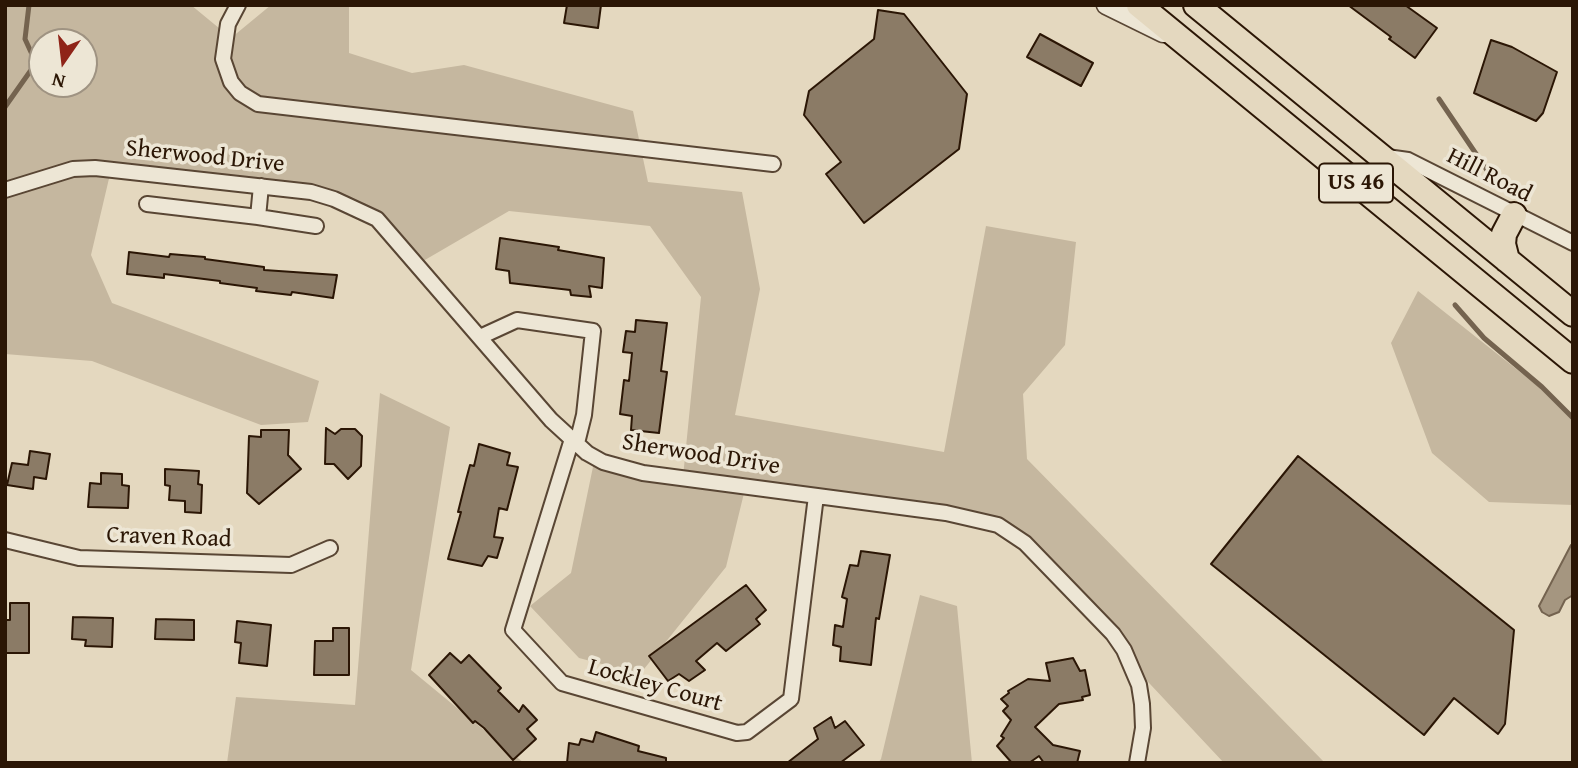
<!DOCTYPE html>
<style>
body{margin:0}
#map{position:relative;width:1578px;height:768px;overflow:hidden;background:#e4d8bf;font-family:"Gentium Book Plus",serif}
canvas{display:block}
.frame{position:absolute;inset:0;border:7px solid #2b1605;pointer-events:none}
.north{position:absolute;left:28px;top:28px;width:70px;height:70px;box-sizing:border-box;background:#ede6d5;border:2px solid #9f9382;border-radius:50%;rotate:194deg;font-size:19px;font-weight:700;line-height:28px;text-align:center;color:#2b1605}
.north::after{content:'';display:block;margin:auto;width:24px;height:32px;background:#8f2418;clip-path:polygon(50% 0,100% 100%,50% 72%,0 100%)}
</style>
<div id="map">
<canvas width="1578" height="768"></canvas>
<div class="frame"></div>
<div class="north">N</div>
</div>
<script>
const context = document.querySelector('canvas').getContext('2d');
context.lineJoin = 'round';
function fillPath(path, color) {
  context.fillStyle = color;
  context.fill(path, 'evenodd');
}
function toPath(rows) {
  const path = new Path2D();
  for (const r of rows) {
    path.moveTo(r[0], r[1]);
    for (let i = 2; i < r.length; i += 2) path.lineTo(r[i], r[i + 1]);
  }
  return path;
}
function stroke(path, color, width, dash) {
  context.strokeStyle = color;
  context.lineWidth = width;
  context.lineCap = dash ? 'butt' : 'round';
  context.setLineDash(dash || []);
  context.stroke(path);
}
function label(font, color, halo, rows, align = 'center') {
  context.font = font + ' "Gentium Book Plus",serif';
  context.lineWidth = 7;
  context.setLineDash([]);
  context.textBaseline = 'middle';
  context.strokeStyle = halo;
  context.fillStyle = color;
  for (const [text, x, y, turn = 0] of rows) {
    context.save();
    context.translate(x, y);
    context.rotate((+turn || 0) * Math.PI / 180);
    context.textAlign = isNaN(turn) ? turn : align;
    if (halo) context.strokeText(text, 0, 0);
    context.fillText(text, 0, 0);
    context.restore();
  }
}
const green = toPath([
 [5,5,191,5,231,38,271,5,349,5,349,53,412,73,464,65,633,111,648,182,742,192,760,289,735,415,944,452,986,226,1076,242,1065,345,1023,394,1027,459,1325,763,1224,763,1003,527,745,489,726,567,640,674,579,658,530,606,571,573,594,462,683,477,701,297,650,226,509,211,418,264,349,204,111,170,91,255,112,303,319,381,308,422,261,425,92,361,5,354],
 [42,42,84,42,84,84,42,84],
 [1418,291,1573,414,1573,505,1489,502,1432,453,1391,343],
 [380,393,450,427,411,670,524,763,227,763,236,697,355,705],
 [920,595,957,606,972,763,878,763,881,759]
]);
const water = toPath([
 [1571,545,1573,545,1573,595,1565,600,1559,612,1549,616,1542,612,1539,606,1571,545]
]);
const stream = toPath([
 [1439,99,1495,182],
 [5,107,36,63,25,39,29,5],
 [1455,305,1484,338,1542,387,1573,418]
]);
const building = toPath([
 [567,5,601,5,598,28,564,23,567,5],
 [1348,5,1405,5,1437,28,1415,58,1389,39,1391,37,1348,5],
 [878,10,904,14,967,94,959,149,864,223,826,174,841,162,804,115,809,91,874,39,878,10],
 [1040,34,1093,63,1081,86,1027,57,1040,34],
 [1491,40,1512,47,1557,72,1543,113,1536,121,1474,93,1491,40],
 [500,238,559,247,558,250,604,258,602,288,589,286,591,297,571,295,570,290,510,283,509,271,496,269,500,238],
 [129,252,169,257,170,254,205,257,205,259,264,267,264,270,337,275,333,298,292,292,291,295,256,291,257,288,220,283,220,281,164,274,164,278,127,274,129,252],
 [636,320,667,323,661,371,667,372,659,433,631,430,632,416,620,414,624,380,629,381,632,353,623,352,626,331,635,332,636,320],
 [326,428,335,434,341,429,355,429,362,436,361,466,348,479,334,464,325,464,326,428],
 [261,430,289,430,288,455,301,469,259,504,247,493,249,436,261,437,261,430],
 [479,444,510,453,507,465,518,467,507,510,499,508,494,537,503,538,497,558,488,556,482,566,448,559,461,512,458,512,466,480,470,465,474,466,479,444],
 [30,451,50,454,46,479,34,477,33,489,7,485,12,463,28,465,30,451],
 [1298,456,1514,630,1505,724,1498,734,1454,698,1424,735,1211,564,1298,456],
 [165,469,199,471,198,484,202,485,201,513,185,512,185,501,169,500,170,486,165,485,165,469],
 [101,473,122,474,122,485,129,486,128,508,88,507,90,483,101,484,101,473],
 [861,551,890,555,879,619,876,618,871,665,840,661,841,647,833,645,835,625,843,627,847,599,842,597,850,565,858,566,861,551],
 [746,585,766,610,756,619,760,624,726,651,717,643,696,661,705,670,689,681,679,674,668,681,649,656,746,585],
 [10,603,29,603,29,653,5,653,5,620,10,620,10,603],
 [73,617,113,618,112,647,85,646,86,640,72,639,73,617],
 [156,619,194,620,194,640,155,639,156,619],
 [237,621,271,625,267,666,239,663,241,643,235,642,237,621],
 [333,628,349,628,349,675,314,675,315,641,333,641,333,628],
 [450,653,461,663,469,655,501,688,498,691,519,712,523,705,537,720,527,729,536,739,513,760,484,728,475,721,473,723,429,675,450,653],
 [1073,658,1080,671,1085,670,1090,695,1082,697,1083,700,1059,704,1035,727,1053,745,1080,751,1077,763,1044,763,1039,756,1029,763,1012,763,997,746,1004,738,1001,736,1011,720,1003,711,1008,706,1001,699,1009,693,1008,691,1028,679,1050,681,1046,663,1073,658],
 [831,717,835,728,845,721,864,745,840,763,787,763,818,739,814,728,831,717],
 [596,732,639,746,638,751,666,758,666,763,567,763,569,743,579,745,581,739,593,742,596,732]
]);
const minor = toPath([
 [238,5,228,24,223,59,231,82,240,93,258,104,773,164],
 [1387,157,1408,160,1573,243],
 [5,190,73,169,95,168,311,192,334,199,377,219,551,420,587,453,603,462,643,473,946,513,998,525,1025,543,1113,634,1124,650,1139,685,1142,704,1143,728,1137,763],
 [147,204,258,217,316,226],
 [258,217,261,186],
 [480,337,517,320,593,331,584,415,577,443],
 [572,439,513,630,562,683,737,733,747,732,791,699,816,496],
 [5,540,79,558,291,565,330,548]
]);
const tertiary = toPath([
 [1106,5,1163,33]
]);
const trunk = toPath([
 [1139,5,1573,361],
 [1196,5,1573,314],
 [1507,260,1503,244,1504,234,1514,215]
]);
const shields = [
 [1356,183,74]
];
const shieldNames = [
 ["US 46",1356,183]
];
const streetNames = [
 ["Sherwood Drive",205,157,6],
 ["Hill Road",1489,176,27],
 ["Sherwood Drive",701,455,9],
 ["Craven Road",169,538,2],
 ["Lockley Court",655,686,16]
];
fillPath(green, '#c5b79f');
fillPath(water, '#a59680');
stroke(water, '#74634f', 2);
stroke(stream, '#74634f', 5);
fillPath(building, '#8b7b66');
stroke(building, '#2b1605', 2);
stroke(minor, '#594634', 18);
stroke(tertiary, '#594634', 21);
stroke(trunk, '#2b1605', 28);
stroke(minor, '#ede6d5', 14);
stroke(tertiary, '#ede6d5', 18);
stroke(trunk, '#e4d8bf', 24);
for (const [x, y, w] of shields) {
  const box = new Path2D();
  box.roundRect(x - w / 2, y - 19.5, w, 39, 5);
  context.fillStyle = '#ede6d5';
  context.fill(box);
  stroke(box, '#2b1605', 2);
}
label('bold 23px', '#2b1605', null, shieldNames);
label('24px', '#2b1605', '#ede6d5', streetNames);
</script>
